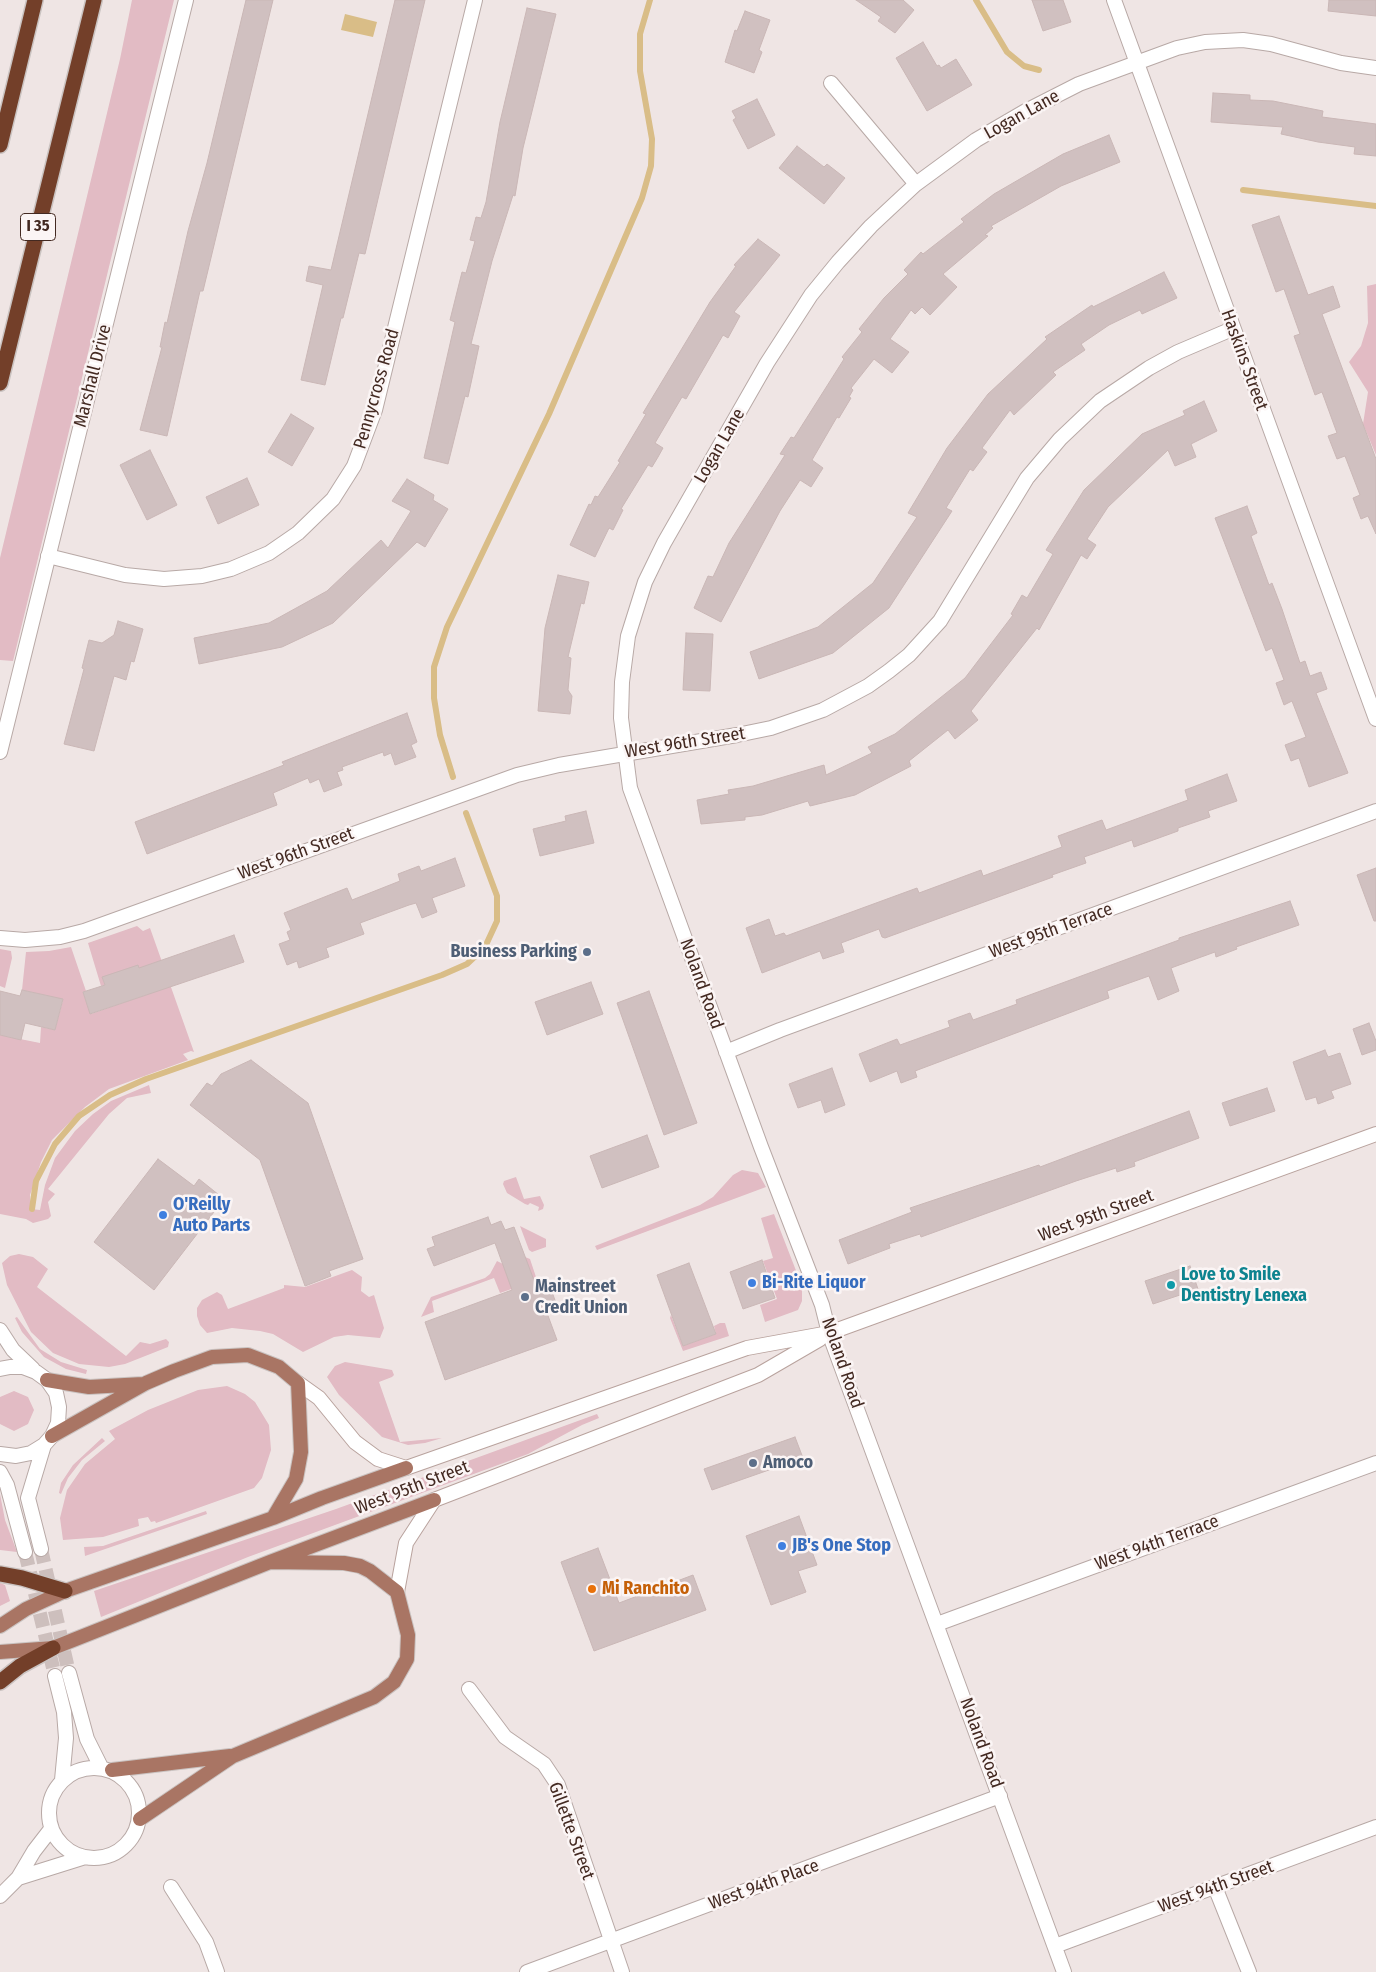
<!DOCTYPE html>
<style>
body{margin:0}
canvas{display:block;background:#efe5e4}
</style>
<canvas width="1376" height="1972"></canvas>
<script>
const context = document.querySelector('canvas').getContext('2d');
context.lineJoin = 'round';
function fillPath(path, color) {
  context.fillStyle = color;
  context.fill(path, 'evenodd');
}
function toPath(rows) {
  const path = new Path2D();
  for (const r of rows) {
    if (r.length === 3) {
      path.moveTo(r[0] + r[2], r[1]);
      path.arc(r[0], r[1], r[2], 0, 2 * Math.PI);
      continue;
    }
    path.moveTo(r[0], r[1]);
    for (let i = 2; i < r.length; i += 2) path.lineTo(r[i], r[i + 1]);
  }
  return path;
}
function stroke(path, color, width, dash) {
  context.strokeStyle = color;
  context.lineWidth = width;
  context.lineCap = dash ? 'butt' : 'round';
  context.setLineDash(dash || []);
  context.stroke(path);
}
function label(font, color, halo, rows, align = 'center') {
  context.font = font + ' "Fira Sans Condensed",sans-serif';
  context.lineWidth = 5;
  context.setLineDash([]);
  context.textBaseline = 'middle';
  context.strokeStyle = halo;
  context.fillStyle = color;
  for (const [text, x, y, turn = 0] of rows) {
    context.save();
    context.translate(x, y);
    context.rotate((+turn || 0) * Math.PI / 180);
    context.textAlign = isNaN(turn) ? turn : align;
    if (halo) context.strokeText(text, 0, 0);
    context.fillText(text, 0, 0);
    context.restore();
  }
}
const green = toPath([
 [132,0,174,0,13,661,0,660,0,558,120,59],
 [1376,284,1376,455,1363,424,1368,392,1349,362,1361,346,1368,323,1367,286],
 [137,926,143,931,150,928,194,1052,191,1051,183,1054,188,1060,109,1089,85,1107,52,1140,41,1162,30,1195,31,1209,40,1210,45,1185,55,1158,75,1131,93,1114,111,1101,149,1085,151,1093,127,1098,109,1114,48,1189,55,1194,48,1202,51,1216,48,1219,33,1223,26,1219,0,1214,0,1035,40,1043,41,1027,55,1030,63,1000,22,990,26,952,49,951,71,947,86,991,83,992,91,1014,148,994,102,977,105,985,101,986,88,943],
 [0,949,11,951,12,958,5,988,0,986],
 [742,1170,758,1173,766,1187,597,1250,595,1246,700,1205,713,1197,733,1175],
 [516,1177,524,1199,540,1196,544,1205,543,1209,538,1211,539,1207,530,1203,528,1205,525,1204,507,1193,503,1184,504,1181],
 [774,1214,802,1286,802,1301,798,1310,765,1322,760,1305,777,1299,763,1261,773,1258,761,1218],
 [520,1226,546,1239,546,1247,532,1252,529,1250],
 [19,1254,33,1257,48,1269,37,1287,126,1356,140,1342,150,1344,166,1339,169,1342,168,1347,125,1364,109,1367,79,1364,53,1353,31,1332,7,1285,2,1263,10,1256],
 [525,1257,530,1259,537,1280,500,1293,494,1278,432,1301,434,1312,421,1317,431,1297,485,1278,490,1274,497,1261,503,1264],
 [352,1270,362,1277,361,1291,369,1297,374,1295,384,1328,380,1338,348,1335,334,1337,303,1352,273,1334,260,1331,232,1328,207,1333,200,1325,197,1316,197,1308,202,1300,217,1292,222,1295,228,1309,284,1288,284,1285,305,1287],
 [671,1315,683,1346,716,1334,714,1326,720,1323,725,1323,729,1336,683,1351,670,1318],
 [17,1317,40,1349,61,1362,87,1370,86,1374,66,1369,44,1357,22,1332,15,1318],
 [345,1362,392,1370,394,1375,392,1377,379,1382,400,1442,442,1438,425,1443,408,1445,382,1437,339,1395,327,1377,335,1366],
 [227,1386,245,1394,255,1402,269,1425,271,1450,262,1478,254,1488,156,1523,155,1521,151,1522,148,1517,138,1519,139,1526,103,1537,63,1540,60,1518,67,1490,85,1464,115,1439,109,1431,148,1410,198,1390],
 [14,1391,28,1397,34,1410,28,1424,14,1431,0,1424,0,1397],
 [597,1414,599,1418,582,1425,528,1454,248,1557,101,1617,94,1591,336,1509],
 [102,1438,105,1441,82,1460,68,1478,61,1494,59,1493,61,1483,73,1465],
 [0,1494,5,1520,17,1552,0,1550],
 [206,1511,207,1514,85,1556,84,1547,103,1546],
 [0,1583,5,1585,10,1601,0,1606]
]);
const water = toPath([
 [345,14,377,22,373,37,341,30]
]);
const stream = toPath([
 [976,0,1007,52,1024,66,1039,70],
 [1243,190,1376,206],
 [453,777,440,735,434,698,434,667,447,627,549,414,642,198,651,166,652,139,640,71,640,34,650,0],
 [32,1209,36,1181,55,1144,79,1116,110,1095,146,1079,442,975,467,964,485,947,497,921,497,896,466,813]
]);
const building = toPath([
 [246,0,273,0,203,291,200,291,167,436,140,430,162,347,160,347,165,322,167,323,188,231,207,163,246,0],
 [395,0,425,0,365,254,359,253,343,318,341,318,325,385,301,380,323,285,306,281,309,266,331,270,395,0],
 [856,0,903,0,914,10,895,33,878,21,881,17,856,0],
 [1032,0,1063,0,1071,22,1043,31,1032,0],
 [1329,0,1376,0,1376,16,1328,11,1329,0],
 [527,8,556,14,523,148,515,196,513,195,492,261,471,344,479,346,468,397,465,396,448,464,424,458,455,322,450,320,462,272,466,273,475,241,470,240,476,217,481,218,486,202,500,122,527,8],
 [745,11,770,20,759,50,762,52,754,73,725,62,735,30,737,31,745,11],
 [923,42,937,66,939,65,941,68,956,59,972,85,927,111,896,58,923,42],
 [1213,93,1250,95,1250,100,1273,101,1323,111,1322,117,1376,124,1376,156,1354,154,1355,147,1318,142,1281,134,1283,127,1211,122,1213,93],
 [757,99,775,135,748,149,733,120,736,118,732,111,757,99],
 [1109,135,1120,162,1061,186,991,226,993,228,985,235,988,236,943,274,957,287,930,315,922,307,915,314,911,310,890,339,909,352,892,373,874,359,851,388,853,390,849,397,851,398,839,418,837,417,812,460,823,468,811,487,800,480,780,511,721,622,694,608,708,576,713,577,729,543,785,455,780,454,791,437,794,438,844,359,842,357,862,332,859,329,884,298,908,274,904,270,921,252,923,254,964,222,961,219,994,194,1063,154,1109,135],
 [797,146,824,167,827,164,845,178,824,204,779,168,797,146],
 [1279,216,1308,295,1333,286,1340,307,1322,314,1376,459,1376,534,1368,516,1361,519,1353,498,1360,495,1345,456,1337,459,1328,436,1337,433,1322,392,1315,395,1294,336,1300,334,1284,289,1276,292,1252,225,1279,216],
 [758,239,780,255,734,312,740,316,728,338,723,335,686,399,682,397,655,443,663,448,658,457,652,467,648,465,621,509,623,510,613,530,609,528,595,557,570,545,589,504,591,505,595,496,598,497,620,462,618,461,646,414,643,413,710,302,736,266,734,265,758,239],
 [1164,272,1177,298,1142,314,1140,310,1109,325,1081,344,1085,350,1053,372,1056,375,1014,415,1010,410,982,448,987,452,973,471,970,469,946,508,952,511,889,608,833,653,759,679,750,652,818,627,873,583,917,517,908,513,947,448,988,394,1047,339,1045,337,1092,305,1093,307,1164,272],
 [1204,401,1217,431,1191,444,1196,457,1175,466,1168,450,1108,507,1087,539,1096,545,1087,559,1081,555,1039,630,1037,628,971,711,978,720,955,739,948,730,909,761,911,766,855,795,810,806,808,801,762,815,745,817,745,820,701,824,697,800,729,794,728,790,753,786,824,765,826,775,872,753,868,747,895,734,965,678,1013,615,1011,614,1022,595,1027,598,1053,554,1046,550,1084,490,1142,434,1185,415,1183,411,1204,401],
 [291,414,314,428,292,466,268,452,291,414],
 [150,450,177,505,147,520,120,465,150,450],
 [247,478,259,505,218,524,206,497,247,478],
 [407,479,434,495,433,500,448,509,425,547,417,542,333,623,282,647,199,664,194,638,269,623,327,591,381,540,388,548,411,511,392,501,407,479],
 [1247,506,1257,533,1251,536,1269,585,1272,583,1282,609,1300,663,1305,661,1310,676,1321,672,1327,689,1316,693,1348,773,1309,787,1299,758,1291,761,1285,745,1306,737,1292,701,1284,705,1276,683,1284,680,1272,648,1266,651,1215,518,1247,506],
 [558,575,589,582,584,604,581,603,568,657,571,658,568,690,572,696,570,714,538,711,545,628,558,575],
 [118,621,143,629,134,662,131,661,126,680,114,676,94,751,64,744,84,669,82,668,89,640,102,643,114,635,118,621],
 [686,633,713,634,710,691,683,690,686,633],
 [407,713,417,742,411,745,416,757,395,765,391,753,384,756,383,752,342,767,343,770,337,772,342,785,324,792,319,779,310,783,308,778,273,793,277,805,147,854,135,822,284,765,282,762,407,713],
 [1227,774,1237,801,1208,811,1210,817,1178,828,1178,831,1134,847,1132,840,1107,849,1084,857,1086,863,1052,875,1053,877,885,938,882,937,879,929,841,943,844,952,823,959,820,951,762,973,746,928,769,919,775,936,784,933,786,936,917,888,919,893,981,870,983,876,1062,847,1058,836,1102,820,1106,830,1188,800,1185,790,1227,774],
 [586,811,594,843,540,856,533,829,566,821,565,816,586,811],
 [455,858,465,886,432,898,437,912,422,918,416,903,409,905,360,923,364,934,326,948,329,957,299,968,297,961,287,965,279,944,290,940,287,932,291,930,284,913,347,888,352,900,400,881,398,874,419,866,421,871,455,858],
 [1376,868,1376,921,1374,921,1357,875,1376,868],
 [1290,901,1299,925,1236,947,1237,949,1216,957,1215,952,1171,968,1179,991,1158,1000,1149,976,1107,991,1109,998,915,1071,917,1077,901,1083,897,1071,870,1082,859,1054,897,1039,900,1045,950,1027,948,1021,970,1013,973,1020,1017,1004,1016,1000,1179,940,1179,938,1290,901],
 [234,935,244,962,90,1014,83,992,105,985,102,977,138,965,139,968,234,935],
 [591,982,603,1014,547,1035,535,1002,591,982],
 [22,990,63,999,55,1030,25,1023,21,1040,0,1035,0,991,20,996,22,990],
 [649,991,697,1123,664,1135,617,1003,649,991],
 [1369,1023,1376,1041,1376,1050,1362,1055,1353,1029,1369,1023],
 [1325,1050,1328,1057,1340,1053,1351,1084,1331,1091,1334,1098,1318,1104,1316,1097,1306,1100,1293,1062,1325,1050],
 [251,1060,308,1103,363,1259,329,1271,331,1276,305,1286,260,1160,190,1105,207,1083,212,1086,221,1074,251,1060],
 [832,1068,845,1105,825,1113,821,1100,798,1108,789,1084,832,1068],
 [1267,1088,1275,1111,1230,1126,1222,1103,1267,1088],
 [1189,1111,1199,1138,1134,1162,1135,1166,1117,1172,1116,1168,1076,1181,921,1237,920,1234,889,1244,890,1248,848,1264,839,1240,912,1212,910,1208,1039,1165,1040,1167,1189,1111],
 [647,1135,659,1167,602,1188,590,1156,647,1135],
 [158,1159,194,1186,199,1179,224,1199,154,1290,94,1242,158,1159],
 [488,1217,491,1225,501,1221,505,1230,514,1227,535,1283,547,1278,556,1303,551,1304,553,1311,547,1313,557,1340,445,1380,425,1322,512,1290,495,1243,434,1266,427,1249,435,1246,432,1237,488,1217],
 [762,1260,775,1298,743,1309,730,1272,762,1260],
 [689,1263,716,1334,683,1346,657,1275,689,1263],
 [1190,1266,1198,1289,1153,1304,1145,1281,1190,1266],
 [795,1437,803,1458,712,1490,704,1469,795,1437],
 [799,1516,817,1565,798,1571,806,1592,771,1605,746,1536,799,1516],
 [598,1548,619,1603,693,1575,706,1610,594,1651,561,1562,598,1548]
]);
const tertiaryTunnel = toPath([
 [41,1549,69,1673],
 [25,1552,55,1676]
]);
const minor = toPath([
 [1114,0,1376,719],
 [831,83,916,184],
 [48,556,125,575,164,579,202,576,231,569,269,553,298,533,333,499,354,466,375,410,475,0],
 [0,938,25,940,60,937,84,931,517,775,559,765,737,735,771,728,823,710,868,686,889,671,909,655,940,621,1027,478,1060,439,1100,401,1149,368,1178,352,1232,329],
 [726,1052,780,1030,1376,811],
 [937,1624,1376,1463],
 [469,1689,505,1737,544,1764,558,1785,622,1972],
 [171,1887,206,1942,217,1972],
 [1215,1887,1249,1972],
 [1055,1946,1376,1827],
 [527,1972,1000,1796],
 [1064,1972,829,1333,822,1305,761,1147,630,788,621,718,622,682,628,636,645,582,664,543,767,363,811,295,838,262,871,226,916,184,976,140,1024,112,1079,84,1177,48,1205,42,1243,40,1271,44,1341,63,1376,68]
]);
const tertiary = toPath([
 [0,752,186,0],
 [0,1330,13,1350,33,1369],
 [0,1369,10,1367,23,1367,36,1372,47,1380,56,1393,59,1407,58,1423,52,1436,44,1445,31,1453,16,1456,0,1454],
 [0,1472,7,1485,25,1552],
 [41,1549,28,1498,44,1445],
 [69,1673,87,1739,101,1767],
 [55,1676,64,1712,66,1738,62,1780],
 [94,1813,45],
 [18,1878,85,1857],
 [0,1896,18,1878,34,1851,51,1829]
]);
const secondary = toPath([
 [298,1383,319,1398,355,1442,378,1459,406,1468,747,1348,829,1333,1376,1134],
 [397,1592,406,1543,434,1500,758,1375,820,1339]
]);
const primary = toPath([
 [47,1380,89,1387,143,1384],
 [52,1436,146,1383,174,1371,212,1357,248,1355,279,1367,298,1383,301,1452,296,1479,273,1518],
 [0,1626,26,1609,65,1591,273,1518,322,1498,406,1468],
 [0,1652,53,1648,270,1562,434,1500],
 [112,1770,230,1756],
 [140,1819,233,1756,374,1697,394,1682,407,1659,408,1635,397,1592,370,1571,360,1566,344,1563,270,1562]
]);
const motorway = toPath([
 [0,145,35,0],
 [0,383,94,0],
 [0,1574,22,1578,65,1591],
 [0,1682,20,1666,53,1648]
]);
const markers = [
 [587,952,5,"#5c6f8a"],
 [163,1215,5,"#3f7fe0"],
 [752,1283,5,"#3f7fe0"],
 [1171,1285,5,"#0f9aa8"],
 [525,1297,5,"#5c6f8a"],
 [753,1463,5,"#5c6f8a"],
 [782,1546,5,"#3f7fe0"],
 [592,1589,5,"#e8710a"]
];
const shields = [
 [38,227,35]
];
const shieldNames = [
 ["I 35",38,227]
];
const streetNames = [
 ["Logan Lane",1022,115,-29],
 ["Haskins Street",1244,360,70],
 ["Marshall Drive",93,376,-76],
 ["Pennycross Road",377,389,-74],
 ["Logan Lane",720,446,-60],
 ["West 96th Street",685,743,-9],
 ["West 96th Street",296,854,-20],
 ["West 95th Terrace",1051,931,-20],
 ["Noland Road",701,984,70],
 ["West 95th Street",1096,1216,-20],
 ["Noland Road",842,1363,71],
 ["West 95th Street",412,1488,-21],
 ["West 94th Terrace",1157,1543,-20],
 ["Noland Road",981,1743,70],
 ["Gillette Street",571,1831,70],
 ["West 94th Place",764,1885,-20],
 ["West 94th Street",1216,1887,-20]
];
const serviceNames = [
 ["Business Parking",577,952,"right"],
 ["Mainstreet",535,1287],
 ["Credit Union",535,1308],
 ["Amoco",763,1463]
];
const shopNames = [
 ["O'Reilly",173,1205],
 ["Auto Parts",173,1226],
 ["Bi-Rite Liquor",762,1283],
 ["JB's One Stop",792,1546]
];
const cultureNames = [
 ["Love to Smile",1181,1275],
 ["Dentistry Lenexa",1181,1296]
];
const foodNames = [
 ["Mi Ranchito",602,1589]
];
fillPath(green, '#e2bbc4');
fillPath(water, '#d9bd87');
stroke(stream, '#d9bd87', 6);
fillPath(building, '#d0c0c0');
stroke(building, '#cab7b6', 1);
stroke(tertiaryTunnel, '#cdbfbd', 14, [14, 7]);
stroke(minor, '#b8a9a6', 16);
stroke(tertiary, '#b8a9a6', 16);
stroke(secondary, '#b9a39e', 16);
stroke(primary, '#cac3c1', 16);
stroke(motorway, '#cac3c1', 18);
stroke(minor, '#fff', 14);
stroke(tertiary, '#fff', 14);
stroke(secondary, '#fff', 14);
stroke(primary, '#a97564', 14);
stroke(motorway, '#733f29', 15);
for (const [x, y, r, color] of markers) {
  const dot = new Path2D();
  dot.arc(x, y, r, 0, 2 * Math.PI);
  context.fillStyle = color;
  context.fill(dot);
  stroke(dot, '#fbf5f5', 2);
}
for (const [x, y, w] of shields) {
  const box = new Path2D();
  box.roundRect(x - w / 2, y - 13.5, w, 27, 4);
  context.fillStyle = '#fbf5f5';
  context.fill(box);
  stroke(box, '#432921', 1);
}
label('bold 16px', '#432921', null, shieldNames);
label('18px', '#432921', '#fbf5f5', streetNames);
label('bold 18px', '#4e5e75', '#fbf5f5', serviceNames, 'left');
label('bold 18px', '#366cbe', '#fbf5f5', shopNames, 'left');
label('bold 18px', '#0d838f', '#fbf5f5', cultureNames, 'left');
label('bold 18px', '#c56008', '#fbf5f5', foodNames, 'left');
</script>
